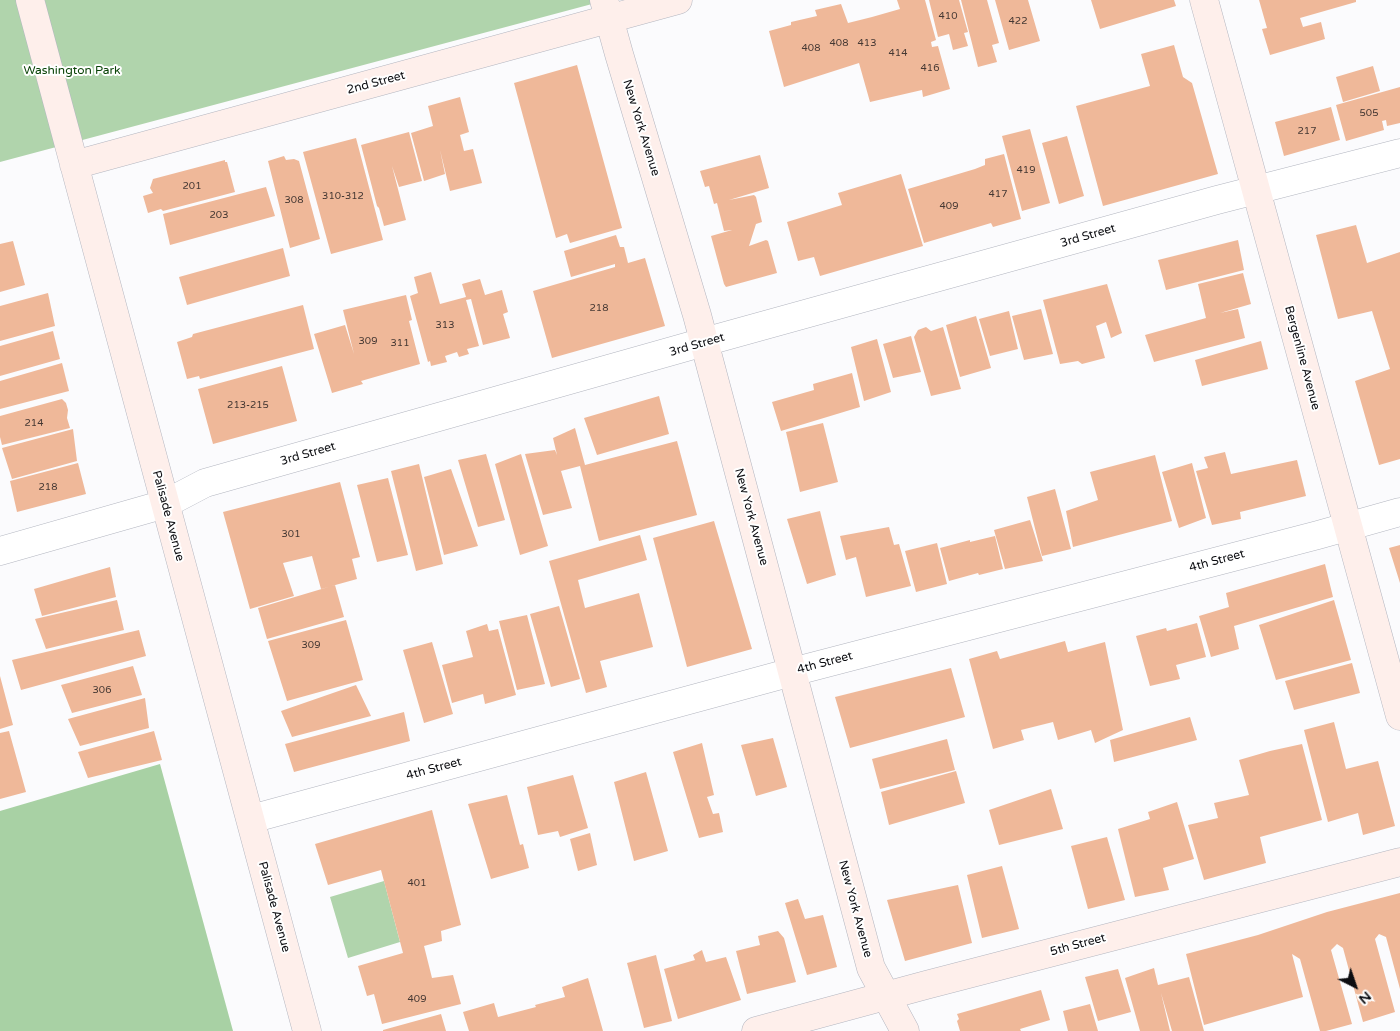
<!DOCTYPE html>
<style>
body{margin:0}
#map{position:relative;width:1400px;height:1031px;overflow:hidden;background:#fbfbfd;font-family:"Varela Round",sans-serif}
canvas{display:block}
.north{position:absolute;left:1330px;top:961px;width:50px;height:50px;-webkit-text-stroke:4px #fff;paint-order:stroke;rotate:139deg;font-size:14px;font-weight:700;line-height:20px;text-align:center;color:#0c0d11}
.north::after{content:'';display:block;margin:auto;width:18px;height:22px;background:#0c0d11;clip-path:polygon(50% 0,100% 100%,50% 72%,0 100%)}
</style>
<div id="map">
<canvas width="1400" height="1031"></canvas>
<div class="north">N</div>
</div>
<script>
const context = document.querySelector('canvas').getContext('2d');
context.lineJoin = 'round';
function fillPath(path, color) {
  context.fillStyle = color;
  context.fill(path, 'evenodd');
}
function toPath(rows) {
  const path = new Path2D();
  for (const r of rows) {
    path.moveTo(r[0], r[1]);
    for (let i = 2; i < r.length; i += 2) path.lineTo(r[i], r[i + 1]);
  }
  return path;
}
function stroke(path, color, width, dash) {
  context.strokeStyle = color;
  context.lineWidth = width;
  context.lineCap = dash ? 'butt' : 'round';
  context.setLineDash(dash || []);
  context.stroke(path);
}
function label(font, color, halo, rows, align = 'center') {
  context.font = font + ' "Varela Round",sans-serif';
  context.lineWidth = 4;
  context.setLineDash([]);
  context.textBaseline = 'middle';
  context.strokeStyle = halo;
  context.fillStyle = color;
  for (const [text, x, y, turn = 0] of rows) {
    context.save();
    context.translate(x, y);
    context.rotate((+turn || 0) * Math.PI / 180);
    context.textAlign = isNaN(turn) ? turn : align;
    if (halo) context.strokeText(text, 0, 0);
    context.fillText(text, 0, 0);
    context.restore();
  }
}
const green = toPath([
 [0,0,607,0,0,162],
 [384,881,400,942,348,958,330,897]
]);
const forest = toPath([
 [160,764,233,1031,0,1031,0,811]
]);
const building = toPath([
 [897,0,925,0,936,40,931,42,932,47,938,46,950,89,923,97,922,90,870,102,859,63,784,87,769,31,791,25,791,22,817,16,815,10,841,4,848,23,872,17,900,9],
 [929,0,959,0,968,32,964,33,968,46,953,50,949,34,938,37],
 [961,0,987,0,999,43,992,45,997,62,978,67],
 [995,0,1028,0,1040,41,1009,50],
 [1091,0,1174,0,1176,6,1100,29],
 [1259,0,1356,0,1356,2,1300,18,1303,27,1321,22,1325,39,1270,55,1262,29,1267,28],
 [1174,45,1183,77,1192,83,1218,174,1103,206,1076,106,1150,86,1141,54],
 [577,65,622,228,570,243,567,234,556,238,514,83],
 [1373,66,1380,91,1343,102,1336,77],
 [1400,87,1400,123,1387,126,1386,120,1382,121,1384,130,1346,141,1336,105],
 [460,97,469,132,460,135,464,151,473,149,482,183,450,191,440,150,445,174,424,181,411,133,433,126,428,106],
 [1331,107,1340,140,1284,156,1275,122],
 [1030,129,1050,203,1022,211,1002,136],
 [409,132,422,181,399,187,392,166,406,220,384,226,379,208,377,206,361,145],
 [1067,136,1084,196,1059,204,1042,143],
 [356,138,383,240,331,254,303,152],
 [1004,154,1021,219,993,227,991,223,924,243,908,189,975,169,985,165,985,159],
 [760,155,769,188,729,200,754,195,756,197,762,222,756,224,749,246,766,240,768,241,777,273,726,287,724,284,711,236,732,230,724,231,717,203,714,204,709,186,705,187,700,171],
 [284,156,286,160,294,159,299,161,320,239,290,248,268,161],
 [225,160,225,162,227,162,235,192,163,211,161,209,148,213,143,196,153,193,150,188,153,179],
 [901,174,923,246,820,276,814,257,798,261,787,222,842,205,838,193],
 [266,187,275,216,170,245,163,214],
 [1356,225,1367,263,1400,252,1400,459,1379,465,1355,381,1390,369,1372,311,1338,319,1316,235],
 [616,235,620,247,624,247,628,263,645,258,665,326,552,358,533,291,615,267,615,264,571,277,564,251],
 [1238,240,1244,270,1166,290,1158,260],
 [13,241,25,285,0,292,0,244],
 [283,248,290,276,187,305,179,277],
 [431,272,440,304,466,297,462,284,480,279,485,295,502,290,508,312,503,314,510,338,483,345,471,299,466,300,479,346,467,349,469,354,459,357,457,352,445,356,447,362,431,366,430,361,428,362,410,296,418,293,414,277],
 [1243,273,1251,304,1220,313,1238,309,1245,338,1154,362,1145,335,1206,318,1198,284],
 [1107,284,1122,333,1111,338,1106,322,1096,326,1105,358,1082,364,1078,361,1060,364,1043,300],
 [48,293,55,326,0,341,0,306],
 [406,295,412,320,409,321,420,364,361,381,363,384,332,393,314,334,345,325,354,354,343,310],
 [303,305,314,349,200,379,199,376,187,379,177,342,192,337,193,334],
 [1041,309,1053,354,1024,360,1012,316],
 [1009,311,1018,349,990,356,979,319],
 [976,316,991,368,960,377,946,325],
 [926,327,931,331,943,327,961,389,931,396,914,337,918,330],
 [53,331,60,359,0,376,0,346],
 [911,336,921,372,893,378,883,344],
 [877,339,891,392,864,401,851,347],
 [1261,341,1268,369,1202,386,1195,360],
 [62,363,69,391,0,409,0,381],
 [282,366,297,421,213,444,198,389],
 [852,373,860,407,781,431,772,402,814,390,813,384],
 [659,396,669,434,597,455,584,418],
 [62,399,66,403,68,410,67,418,70,428,2,445,0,437,0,416],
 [823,423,838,482,800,492,786,432],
 [575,428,585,465,677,441,697,515,599,541,580,466,561,471,572,508,543,515,525,454,555,450,557,455,553,438],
 [73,429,77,461,12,479,2,448],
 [1225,452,1231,474,1297,460,1306,496,1240,512,1241,519,1212,525,1196,471,1208,468,1204,457],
 [486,454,505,520,478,527,458,460],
 [521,454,548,546,520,555,495,464],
 [1155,455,1172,521,1073,547,1066,511,1098,500,1090,472],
 [78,463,86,494,17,512,10,481],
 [1192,463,1206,518,1179,528,1162,472],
 [419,464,443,564,416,571,391,471],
 [451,469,478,546,444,555,424,477],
 [388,478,408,555,377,562,357,485],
 [340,482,360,557,352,559,357,579,321,589,312,556,283,563,294,596,250,609,223,512],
 [1055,489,1071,549,1042,556,1027,497],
 [820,511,836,575,807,584,787,519],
 [1030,520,1043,561,1005,569,994,530],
 [714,521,752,649,687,667,653,538],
 [889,527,894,545,899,544,911,586,866,597,856,557,846,560,840,536],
 [640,535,647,560,578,580,585,608,639,593,653,647,600,661,607,687,586,693,549,561],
 [995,536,1003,569,979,575,978,573,949,581,940,548,970,540,970,542],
 [937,543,947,584,916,592,905,551],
 [1400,545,1400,583,1389,548],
 [1325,564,1333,597,1234,626,1239,649,1211,657,1199,616,1229,607,1226,593],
 [110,567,116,597,42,616,34,589],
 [335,585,344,617,267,639,258,608],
 [117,600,124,630,46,649,35,619],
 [1334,600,1351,660,1276,680,1259,625],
 [559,606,580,679,551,687,530,614],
 [527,615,545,684,517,690,499,621],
 [346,620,363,680,287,701,268,641],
 [1197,623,1206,657,1176,665,1180,679,1150,686,1136,636,1166,628,1167,631],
 [487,624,489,631,498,629,516,695,485,704,483,694,452,703,442,665,473,657,466,631],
 [139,630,146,656,21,690,12,660],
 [1065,641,1068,652,1105,642,1123,730,1095,743,1091,730,1058,740,1053,722,1021,730,1024,740,993,749,969,659,997,651,1000,659],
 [432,642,453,714,424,723,403,650],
 [1352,663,1360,693,1294,710,1285,681],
 [133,666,142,695,72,713,61,685],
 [951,668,965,717,850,748,835,697],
 [0,676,13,725,0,729],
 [356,685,371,716,292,737,281,711],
 [145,698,149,728,80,746,68,719],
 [404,712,410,741,294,772,285,744],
 [1190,717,1197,740,1114,762,1110,740],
 [1334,722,1346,769,1378,761,1395,826,1363,835,1358,813,1328,822,1304,730],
 [9,731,26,792,0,799,0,733],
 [154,731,162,760,88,778,78,752],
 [773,738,787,787,756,796,741,745],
 [947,739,955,770,880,789,872,759],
 [702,743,714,795,707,797,713,814,719,813,723,832,699,838,673,752],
 [1302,744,1322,820,1260,837,1266,863,1204,880,1188,825,1218,818,1214,803,1249,795,1239,760,1270,751],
 [956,771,965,803,889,825,881,792],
 [646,772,668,851,634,861,614,782],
 [573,775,588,828,560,837,558,831,538,835,527,787],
 [1051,789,1063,829,999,845,989,810],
 [507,795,520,845,523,844,529,868,491,879,468,804],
 [1177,802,1194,859,1163,868,1169,890,1135,897,1118,829,1150,819,1148,812],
 [432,810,461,925,441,931,442,941,424,946,432,978,453,975,461,1004,382,1024,374,994,367,996,358,966,403,953,381,870,328,885,315,844],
 [590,833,597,865,578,871,570,839],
 [1107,837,1125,900,1088,909,1071,846],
 [1002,866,1019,929,982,938,967,875],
 [958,885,972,943,905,961,887,900],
 [1400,893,1400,989,1386,937,1379,934,1375,939,1395,1012,1363,1022,1343,948,1337,944,1331,950,1352,1024,1326,1031,1320,1031,1300,959,1292,954,1303,997,1204,1025,1186,954,1258,935,1327,912],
 [798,899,805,919,823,915,837,967,807,975,785,903],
 [778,931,784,938,796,982,747,994,736,951,760,945,758,936],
 [702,950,706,962,726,957,741,1000,678,1019,664,969,695,960,693,955],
 [656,955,672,1021,644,1028,627,963],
 [1154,968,1158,985,1189,977,1204,1031,1172,1031,1161,993,1170,1031,1140,1031,1125,978],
 [1118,969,1131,1012,1098,1021,1085,977],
 [588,978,603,1031,469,1031,463,1012,494,1003,498,1017,536,1007,535,1005,565,997,562,987],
 [1041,990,1050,1020,1020,1029,1021,1031,960,1031,957,1021,959,1019,957,1014],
 [1090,1004,1098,1031,1068,1031,1063,1011],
 [441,1014,446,1031,383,1031,383,1030]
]);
const street = toPath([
 [0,551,165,504,205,483,704,342,1217,200,1400,153],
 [251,819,792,672,1318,535,1400,512]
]);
const secondary = toPath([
 [30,0,307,1031],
 [604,0,619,54,697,315,871,968,905,1031],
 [1204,0,1400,716],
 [74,165,678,0],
 [756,1031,926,985,1400,862]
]);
const numberNames = [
 ["410",948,16],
 ["422",1018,21],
 ["408",839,43],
 ["413",867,43],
 ["408",811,48],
 ["414",898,53],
 ["416",930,68],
 ["505",1369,113],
 ["217",1307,131],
 ["419",1026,170],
 ["201",192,186],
 ["417",998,194],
 ["310-312",343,196],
 ["308",294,200],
 ["409",949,206],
 ["203",219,215],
 ["218",599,308],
 ["313",445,325],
 ["309",368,341],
 ["311",400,343],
 ["213-215",248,405],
 ["214",34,423],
 ["218",48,487],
 ["301",291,534],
 ["309",311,645],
 ["306",102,690],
 ["401",417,883],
 ["409",417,999]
];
const parkNames = [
 ["Washington Park",72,71]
];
const streetNames = [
 ["2nd Street",376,83,-15],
 ["New York Avenue",641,128,73],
 ["3rd Street",1088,236,-16],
 ["3rd Street",697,345,-16],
 ["Bergenline Avenue",1302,358,75],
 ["3rd Street",308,454,-16],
 ["Palisade Avenue",168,516,75],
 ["New York Avenue",751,517,75],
 ["4th Street",1217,561,-15],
 ["4th Street",825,663,-15],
 ["4th Street",434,769,-15],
 ["Palisade Avenue",274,907,75],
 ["New York Avenue",855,909,75],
 ["5th Street",1078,945,-15]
];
fillPath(green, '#b0d4ac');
fillPath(forest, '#a8d1a4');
fillPath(building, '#efb899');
stroke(street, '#b3b6c0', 29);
stroke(secondary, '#b3b6c0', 29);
stroke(street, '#fff', 28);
stroke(secondary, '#feefeb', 28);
label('10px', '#453833', null, numberNames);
label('12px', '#074104', '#fff', parkNames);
label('12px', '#0c0d11', '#fff', streetNames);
</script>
